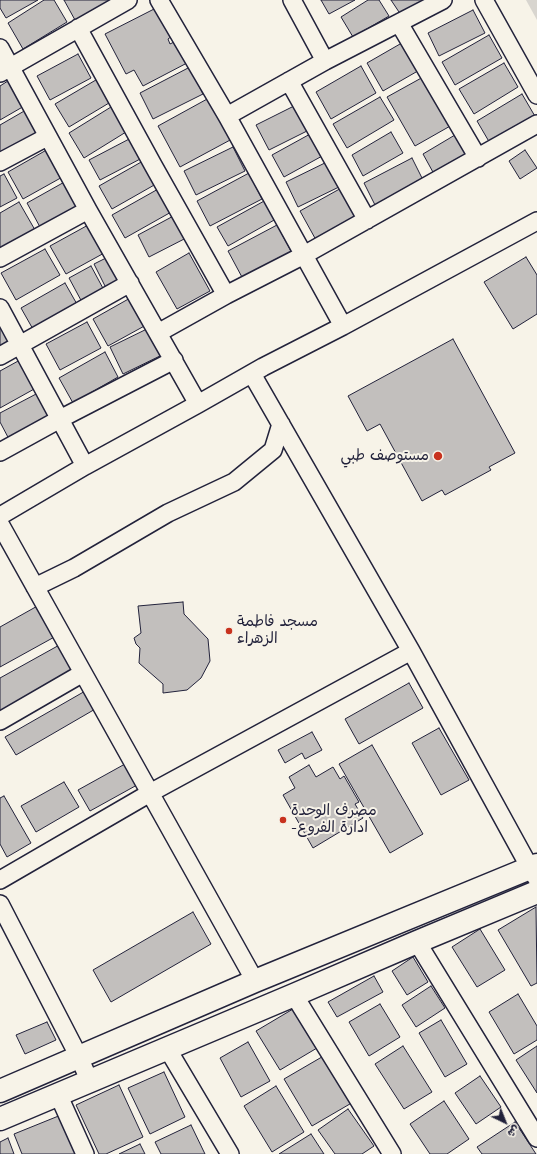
<!DOCTYPE html>
<meta charset="utf-8">
<style>
body{margin:0}
#map{position:relative;width:537px;height:1154px;overflow:hidden;background:#f7f3e8;font-family:"Comic Neue","Playpen Sans Arabic",sans-serif}
canvas{display:block}
.north{position:absolute;left:485px;top:1102px;width:40px;height:40px;-webkit-text-stroke:3px #f7f3e8;paint-order:stroke;rotate:137deg;font-size:11px;font-weight:700;line-height:16px;text-align:center;color:#22223b}
.north::after{content:'';display:block;margin:auto;width:14px;height:18px;background:#22223b;clip-path:polygon(50% 0,100% 100%,50% 72%,0 100%)}
</style>
<div id="map">
<canvas width="537" height="1154"></canvas>
<div class="north">ش</div>
</div>
<script>
const context = document.querySelector('canvas').getContext('2d');
context.lineJoin = 'round';
function fillPath(path, color) {
  context.fillStyle = color;
  context.fill(path, 'evenodd');
}
function toPath(rows) {
  const path = new Path2D();
  for (const r of rows) {
    path.moveTo(r[0], r[1]);
    for (let i = 2; i < r.length; i += 2) path.lineTo(r[i], r[i + 1]);
  }
  return path;
}
function stroke(path, color, width, dash) {
  context.strokeStyle = color;
  context.lineWidth = width;
  context.lineCap = dash ? 'butt' : 'round';
  context.setLineDash(dash || []);
  context.stroke(path);
}
function label(font, color, halo, rows, align = 'center') {
  context.font = font + ' "Comic Neue","Playpen Sans Arabic",sans-serif';
  context.lineWidth = 4;
  context.setLineDash([]);
  context.textBaseline = 'middle';
  context.strokeStyle = halo;
  context.fillStyle = color;
  for (const [text, x, y, turn = 0] of rows) {
    context.save();
    context.translate(x, y);
    context.rotate((+turn || 0) * Math.PI / 180);
    context.textAlign = isNaN(turn) ? turn : align;
    if (halo) context.strokeText(text, 0, 0);
    context.fillText(text, 0, 0);
    context.restore();
  }
}
const green = toPath([
 [526,0,537,0,537,20]
]);
const building = toPath([
 [0,0,38,0,6,18,0,8,0,0],
 [44,0,54,0,67,22,23,49,8,23,44,0],
 [64,0,111,0,75,20,64,0],
 [321,0,355,0,329,14,321,0],
 [368,0,379,0,389,16,353,37,341,17,368,0],
 [391,0,424,0,401,15,391,0],
 [158,7,172,36,168,39,170,44,176,41,187,63,143,86,134,70,126,74,105,34,158,7],
 [473,10,485,33,439,56,428,33,473,10],
 [489,35,502,58,455,85,442,62,489,35],
 [407,40,423,68,383,91,367,63,407,40],
 [78,54,91,78,50,100,37,76,78,54],
 [504,63,518,87,474,114,459,89,504,63],
 [361,66,376,93,331,119,316,92,361,66],
 [190,67,203,94,153,119,140,93,190,67],
 [425,76,452,125,415,146,387,97,425,76],
 [101,77,114,100,69,127,55,104,101,77],
 [11,79,26,105,0,120,0,86,11,79],
 [522,94,536,118,491,145,477,121,522,94],
 [380,97,394,120,347,148,333,124,380,97],
 [209,98,232,139,180,167,158,126,209,98],
 [298,104,311,129,269,150,256,125,298,104],
 [111,107,126,132,84,158,69,133,111,107],
 [26,110,40,133,0,156,0,125,26,110],
 [391,132,403,153,363,176,352,155,391,132],
 [460,132,472,152,434,174,423,154,460,132],
 [312,133,324,155,284,177,272,155,312,133],
 [133,137,144,157,100,180,89,160,133,137],
 [233,147,245,171,196,195,184,171,233,147],
 [50,148,66,175,23,199,8,172,50,148],
 [525,150,537,168,520,179,509,161,525,150],
 [412,158,424,182,376,207,364,183,412,158],
 [331,160,343,185,298,207,286,182,331,160],
 [143,161,156,184,112,209,99,186,143,161],
 [249,173,262,199,210,226,197,201,249,173],
 [4,174,17,198,0,207,0,176,4,174],
 [68,180,81,205,40,227,27,203,68,180],
 [345,186,361,215,316,240,300,211,345,186],
 [160,188,173,211,125,238,112,215,160,188],
 [266,200,276,219,228,246,217,227,266,200],
 [19,202,35,230,0,250,0,213,19,202],
 [179,213,190,236,149,257,138,235,179,213],
 [90,224,106,252,66,274,50,246,90,224],
 [277,225,292,253,243,279,228,251,277,225],
 [45,249,60,275,16,300,1,273,45,249],
 [189,253,210,291,177,309,156,272,189,253],
 [110,256,124,283,108,292,94,264,110,256],
 [526,257,537,275,537,314,513,329,484,282,526,257],
 [91,266,105,292,83,304,69,278,91,266],
 [65,283,78,306,34,331,21,308,65,283],
 [132,297,148,324,108,346,93,319,132,297],
 [0,320,14,345,0,353,0,320],
 [87,322,101,348,60,370,46,344,87,322],
 [151,327,164,354,123,374,110,347,151,327],
 [453,339,515,453,489,467,491,470,445,495,442,490,422,501,380,424,367,431,348,396,453,339],
 [105,352,118,377,73,403,59,378,105,352],
 [20,360,36,388,0,408,0,371,20,360],
 [38,393,52,418,10,441,0,422,0,413,38,393],
 [183,602,184,614,208,639,210,661,201,678,187,690,163,693,163,684,139,663,140,648,136,644,134,638,141,633,138,606,183,602],
 [41,604,58,635,0,667,0,627,41,604],
 [63,643,77,669,0,711,0,678,63,643],
 [409,683,423,708,359,744,345,719,409,683],
 [87,690,97,708,16,755,5,737,87,690],
 [439,728,469,780,441,795,412,743,439,728],
 [312,732,322,750,305,759,302,753,285,763,278,750,312,732],
 [372,745,423,834,390,853,339,764,372,745],
 [125,764,137,785,90,811,78,790,125,764],
 [309,765,316,777,333,767,340,779,344,776,359,802,355,804,363,818,313,848,283,795,295,788,289,777,309,765],
 [64,782,79,807,36,832,21,806,64,782],
 [4,796,31,843,7,857,0,844,0,798,4,796],
 [536,907,537,983,531,986,498,930,536,907],
 [193,912,211,944,111,1002,93,970,193,912],
 [480,929,505,970,477,987,452,947,480,929],
 [413,957,428,982,407,995,392,971,413,957],
 [374,976,383,992,337,1017,328,1002,374,976],
 [431,986,445,1008,416,1027,402,1005,431,986],
 [518,994,537,1026,537,1040,514,1054,489,1012,518,994],
 [380,1004,400,1037,369,1056,349,1022,380,1004],
 [293,1009,317,1048,280,1070,256,1031,293,1009],
 [441,1020,467,1064,445,1077,419,1033,441,1020],
 [47,1022,56,1040,25,1054,16,1035,47,1022],
 [248,1042,270,1081,241,1097,220,1058,248,1042],
 [403,1046,432,1092,404,1109,375,1064,403,1046],
 [537,1046,537,1093,516,1060,537,1046],
 [327,1054,355,1101,312,1126,284,1079,327,1054],
 [164,1072,185,1117,150,1134,128,1088,164,1072],
 [480,1076,501,1107,476,1124,455,1093,480,1076],
 [119,1085,143,1137,106,1154,99,1154,76,1105,119,1085],
 [276,1086,304,1132,272,1152,244,1106,276,1086],
 [444,1101,469,1139,447,1154,430,1154,410,1124,444,1101],
 [348,1109,374,1146,362,1154,335,1154,318,1130,348,1109],
 [61,1115,77,1154,22,1154,14,1134,61,1115],
 [515,1122,536,1154,482,1154,477,1147,515,1122],
 [191,1125,205,1154,161,1154,155,1142,191,1125],
 [311,1134,324,1154,279,1154,311,1134],
 [8,1138,14,1154,0,1154,0,1142,8,1138],
 [140,1144,145,1154,119,1154,140,1144]
]);
const minor = toPath([
 [159,0,227,116,343,326],
 [292,0,325,61],
 [484,0,537,95],
 [399,23,478,158],
 [78,28,153,165,226,295],
 [0,48,88,210,198,404],
 [0,73,128,0],
 [289,81,367,220],
 [227,116,325,61,443,0],
 [0,162,47,137],
 [0,258,88,210],
 [0,308,85,466],
 [158,333,226,295,304,255,537,124],
 [0,356,130,283],
 [252,374,411,651,530,868,537,879],
 [0,452,60,419,174,360],
 [0,516,85,466,198,404,263,367,343,326,537,221],
 [0,524,255,981],
 [35,587,74,568,168,513,234,482,273,450,281,424],
 [0,721,83,673],
 [0,880,150,793,411,651],
 [0,904,79,1057,90,1082],
 [417,942,537,1138],
 [294,995,392,1154],
 [167,1048,230,1154],
 [58,1094,85,1154]
]);
const secondary = toPath([
 [0,1091,255,981,537,865],
 [0,1119,294,995,417,942,537,892]
]);
const markers = [
 [438,456,5,"#c8321e"],
 [229,631,4,"#c8321e"],
 [283,820,4,"#c8321e"]
];
const poiNames = [
 ["مستوصف طبي",429,456,"right"],
 ["مسجد فاطمة",237,622],
 ["الزهراء",237,639],
 ["مصرف الوحدة",291,811],
 ["-ادارة الفروع",291,828]
];
fillPath(green, '#d8d5cf');
fillPath(building, '#c2bfbd');
stroke(building, '#22223b', 1);
stroke(minor, '#22223b', 20);
stroke(secondary, '#22223b', 25);
stroke(minor, '#f7f3e8', 17);
stroke(secondary, '#f7f3e8', 22);
for (const [x, y, r, color] of markers) {
  const dot = new Path2D();
  dot.arc(x, y, r, 0, 2 * Math.PI);
  context.fillStyle = color;
  context.fill(dot);
  stroke(dot, '#f7f3e8', 1.5);
}
label('15px', '#22223b', '#f7f3e8', poiNames, 'left');
</script>
